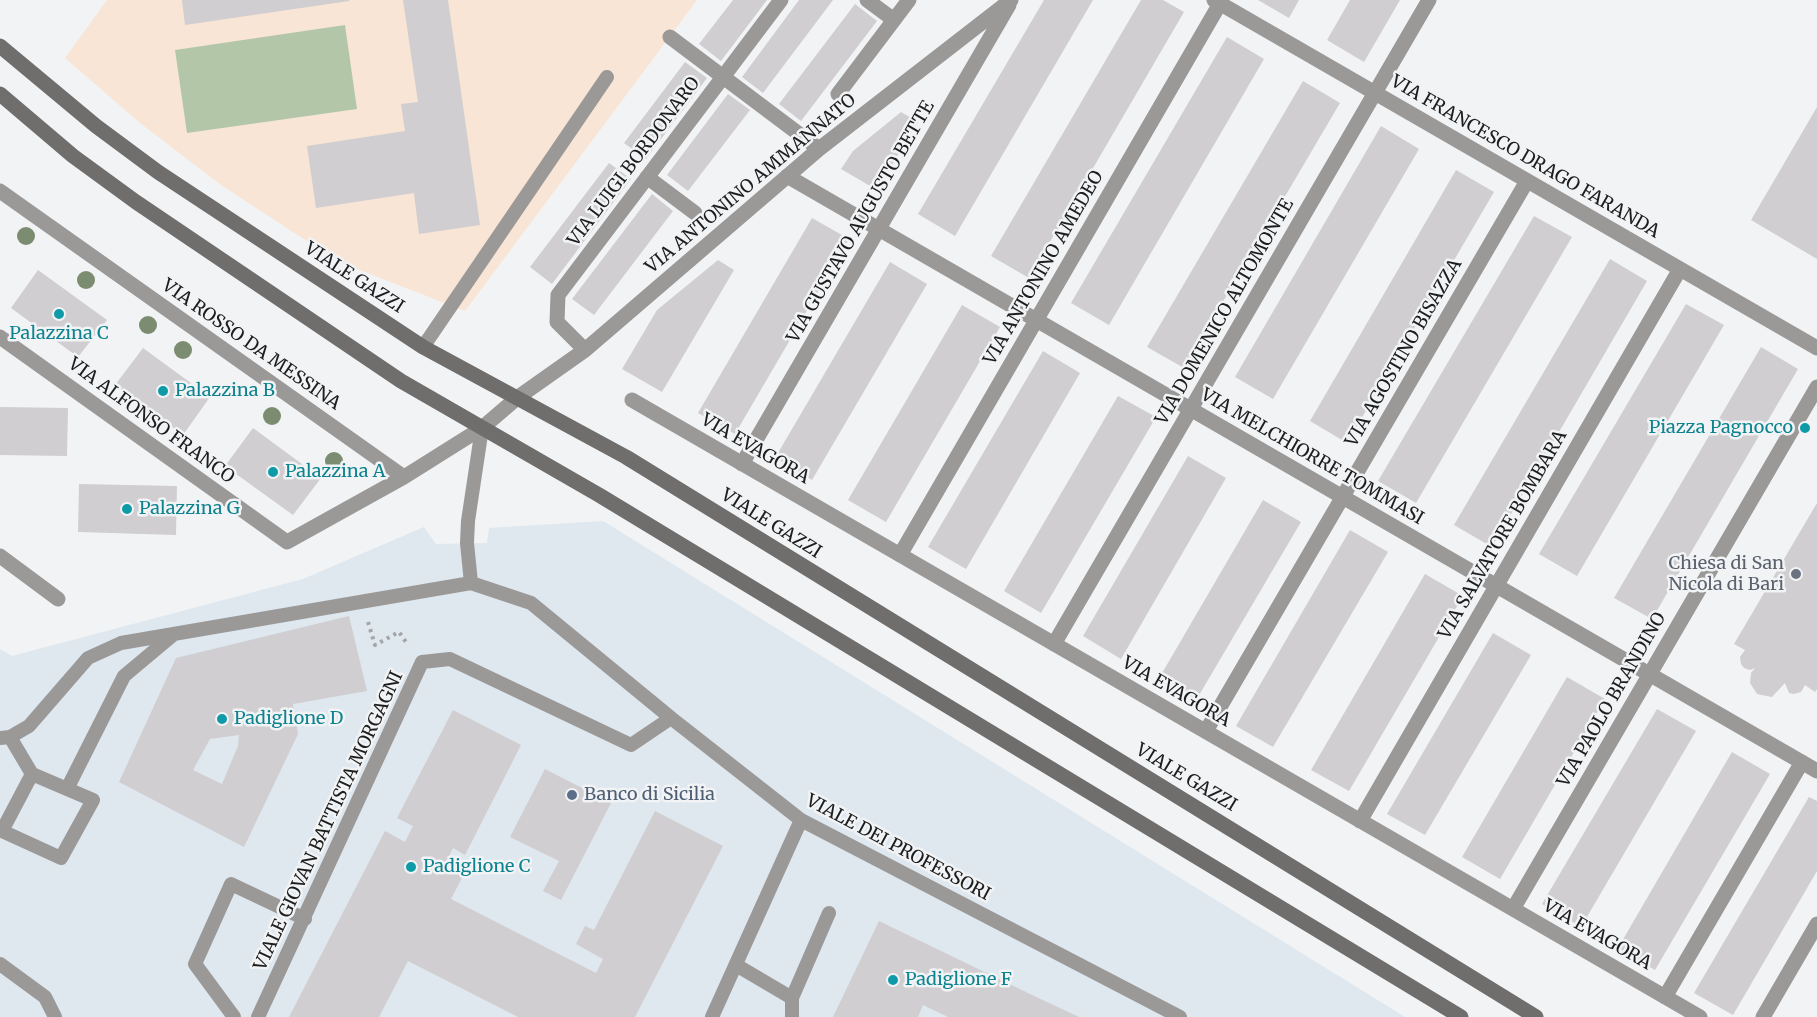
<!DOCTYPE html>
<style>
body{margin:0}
canvas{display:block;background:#f1f3f5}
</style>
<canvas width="1817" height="1017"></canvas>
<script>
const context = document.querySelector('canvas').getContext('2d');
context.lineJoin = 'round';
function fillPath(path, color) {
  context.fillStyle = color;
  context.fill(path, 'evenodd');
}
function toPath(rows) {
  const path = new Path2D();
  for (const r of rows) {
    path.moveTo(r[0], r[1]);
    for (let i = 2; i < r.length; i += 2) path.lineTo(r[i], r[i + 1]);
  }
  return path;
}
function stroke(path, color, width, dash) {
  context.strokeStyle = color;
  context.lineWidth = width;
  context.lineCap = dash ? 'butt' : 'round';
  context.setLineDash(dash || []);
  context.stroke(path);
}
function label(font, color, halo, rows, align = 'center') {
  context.font = font + ' Merriweather,serif';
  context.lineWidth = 5;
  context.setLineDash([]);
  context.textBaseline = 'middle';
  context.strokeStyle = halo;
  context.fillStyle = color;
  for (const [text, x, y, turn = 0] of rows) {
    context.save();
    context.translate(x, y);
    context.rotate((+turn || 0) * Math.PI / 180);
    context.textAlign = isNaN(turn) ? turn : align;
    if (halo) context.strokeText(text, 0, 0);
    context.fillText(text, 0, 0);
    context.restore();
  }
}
const built = toPath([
 [603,521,1405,1017,0,1017,0,649,12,656,303,579,424,527,436,544,487,543,489,528]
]);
const education = toPath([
 [107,0,697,0,465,311,339,262,221,185,140,123,65,58]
]);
const green = toPath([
 [345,25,357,109,187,133,175,50]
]);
const building = toPath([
 [182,0,349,0,349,1,185,25],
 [403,0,448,0,480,225,419,234,414,193,316,208,307,146,405,131,401,104,418,102],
 [733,0,767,0,721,61,699,44],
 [799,0,833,0,763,93,742,77],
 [1044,0,1093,0,955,236,918,214],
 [1141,0,1163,0,1184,12,1029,278,991,256],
 [1258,0,1299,0,1289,18],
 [1350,0,1400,0,1364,62,1327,40],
 [855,4,877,21,801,121,779,104],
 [1227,37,1264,59,1109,325,1071,303],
 [685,62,707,78,646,159,624,143],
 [1303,81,1340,103,1184,368,1147,347],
 [728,94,750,110,688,191,667,175],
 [1817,107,1817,259,1751,220],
 [901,112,918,122,877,190,841,169,853,151],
 [1381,126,1419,149,1273,399,1235,377],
 [609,163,631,179,552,284,530,267],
 [1456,170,1494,192,1347,443,1310,421],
 [652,194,673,211,594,315,572,299],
 [1534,216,1572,237,1416,503,1378,481],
 [812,218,849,239,735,434,698,413],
 [1610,259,1647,281,1492,547,1454,525],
 [718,260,734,270,662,392,622,369,657,310],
 [890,262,927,284,812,480,775,458],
 [38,270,107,320,78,357,11,308],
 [1686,304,1724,325,1577,576,1539,554],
 [962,305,1000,327,886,522,848,500],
 [1761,347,1798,369,1652,619,1614,598],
 [143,348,210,397,183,435,115,385],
 [1043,351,1080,373,966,569,928,547],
 [1118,396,1156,417,1041,613,1004,591],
 [0,407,68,408,67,456,0,455],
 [253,428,321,478,293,515,225,466],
 [1188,456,1226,478,1121,659,1083,636],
 [79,484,177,486,176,535,78,532],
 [1263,500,1301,522,1195,702,1158,680],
 [1817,503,1817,689,1815,692,1805,685,1801,692,1794,694,1789,693,1785,683,1772,697,1757,694,1750,683,1751,673,1755,668,1750,670,1744,668,1741,664,1740,657,1745,650,1734,644],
 [1350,530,1388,552,1273,747,1236,726],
 [1425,574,1463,596,1349,791,1311,770],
 [349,616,367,691,293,704,298,734,244,847,119,782,176,658],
 [239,735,238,746,222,784,193,770,210,739],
 [1493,633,1531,655,1425,835,1387,814],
 [1567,677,1605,699,1500,879,1462,857],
 [1657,709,1696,731,1581,927,1542,904],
 [453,710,521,745,465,855,453,848,446,862,465,872,451,899,596,973,603,959,576,944,585,926,594,930,655,811,723,846,635,1017,518,1017,408,961,379,1017,289,1017,385,831,405,842,413,826,397,818],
 [1732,752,1770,774,1655,970,1618,948],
 [545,769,611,803,561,900,543,891,559,861,510,837],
 [1809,797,1817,801,1817,871,1733,1015,1694,993],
 [879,921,1030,994,1079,1017,948,1017,923,1005,918,1017,833,1017]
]);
const path = toPath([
 [368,622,375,645,399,632,408,645]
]);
const service = toPath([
 [423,347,607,77],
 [471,583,467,543,468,521,482,428],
 [10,737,32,774,93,800,61,858,2,831,32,774],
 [0,738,10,737,29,726,88,658,121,643,471,583,531,603,671,718,801,820,1180,1017],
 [67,789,124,676,173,635],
 [0,964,45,997,55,1017],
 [736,965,792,998],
 [234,1017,195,964,231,884,305,919],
 [258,1017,422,662,450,659,631,745,671,718],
 [712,1017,801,820],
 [792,1017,792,998,829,913]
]);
const pedestrian = toPath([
 [867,0,894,20],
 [723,77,781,0],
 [838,94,909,0],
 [0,556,58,599]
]);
const minor = toPath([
 [1214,0,1817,348],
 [670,37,819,149],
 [787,176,1817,771],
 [647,177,695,213],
 [0,191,404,477,482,428,517,398,585,350,819,149,1011,0],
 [0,337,287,542,404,477],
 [585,350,557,322,558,295,723,77],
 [632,400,1700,1017],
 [742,464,1009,5],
 [900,555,1222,0],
 [1054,644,1429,0],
 [1206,731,1527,181],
 [1360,821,1680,269],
 [1513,909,1817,387],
 [1665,997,1802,762],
 [1763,1017,1817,924]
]);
const secondary = toPath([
 [0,46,96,126,158,172,423,347,626,457,1536,1017],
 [0,94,73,156,136,202,401,381,599,495,1461,1017]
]);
const trees = [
 [26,236],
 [86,280],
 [148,325],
 [183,350],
 [272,416],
 [334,461]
];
const markers = [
 [59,314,6,"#0f9aa8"],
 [163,391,6,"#0f9aa8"],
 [1805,428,6,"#0f9aa8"],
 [273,472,6,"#0f9aa8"],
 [127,509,6,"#0f9aa8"],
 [1796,574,6,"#6b7280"],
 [222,719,6,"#0f9aa8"],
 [572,795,6,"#5c6f8a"],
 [411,867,6,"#0f9aa8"],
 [893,980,6,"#0f9aa8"]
];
const streetNames = [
 ["VIA FRANCESCO DRAGO FARANDA",1525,157,30],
 ["VIA LUIGI BORDONARO",634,162,-53],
 ["VIA ANTONINO AMMANNATO",751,184,-40],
 ["VIA GUSTAVO AUGUSTO BETTE",861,222,-60],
 ["VIA ANTONINO AMEDEO",1044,268,-60],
 ["VIALE GAZZI",354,278,33],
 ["VIA DOMENICO ALTOMONTE",1225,312,-60],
 ["VIA ROSSO DA MESSINA",251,345,35],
 ["VIA AGOSTINO BISAZZA",1404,353,-60],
 ["VIA ALFONSO FRANCO",151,421,36],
 ["VIA EVAGORA",755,449,30],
 ["VIA MELCHIORRE TOMMASI",1312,457,30],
 ["VIALE GAZZI",771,524,32],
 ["VIA SALVATORE BOMBARA",1503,535,-60],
 ["VIA EVAGORA",1176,692,30],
 ["VIA PAOLO BRANDINO",1612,700,-60],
 ["VIALE GAZZI",1186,778,31],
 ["VIALE GIOVAN BATTISTA MORGAGNI",329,821,-65],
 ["VIALE DEI PROFESSORI",898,848,28],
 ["VIA EVAGORA",1597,935,30]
];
const cultureNames = [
 ["Palazzina C",59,334,"center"],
 ["Palazzina B",175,391],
 ["Piazza Pagnocco",1793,428,"right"],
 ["Palazzina A",285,472],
 ["Palazzina G",139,509],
 ["Padiglione D",234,719],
 ["Padiglione C",423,867],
 ["Padiglione F",905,980]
];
const worshipNames = [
 ["Chiesa di San",1784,564],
 ["Nicola di Bari",1784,585]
];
const serviceNames = [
 ["Banco di Sicilia",584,795]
];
fillPath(built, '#dfe7ef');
fillPath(education, '#f8e5d5');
fillPath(green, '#b3c7a8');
fillPath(building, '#d0ced0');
stroke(path, '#a4a5a6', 4, [3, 4.5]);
stroke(service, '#9a9998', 14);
stroke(pedestrian, '#9a9998', 15);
stroke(minor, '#9a9998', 15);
stroke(secondary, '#6f6e6d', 15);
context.fillStyle = '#7b8c70';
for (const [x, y] of trees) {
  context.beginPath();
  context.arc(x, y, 9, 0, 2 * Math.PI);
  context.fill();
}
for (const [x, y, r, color] of markers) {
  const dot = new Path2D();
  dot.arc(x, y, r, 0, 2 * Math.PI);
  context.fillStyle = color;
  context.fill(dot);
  stroke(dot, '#f1f3f5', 2);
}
label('18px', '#1c1d1d', '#f1f3f5', streetNames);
label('18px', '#0d838f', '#f1f3f5', cultureNames, 'left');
label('18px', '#5b616d', '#f1f3f5', worshipNames, 'right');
label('18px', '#4e5e75', '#f1f3f5', serviceNames, 'left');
</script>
